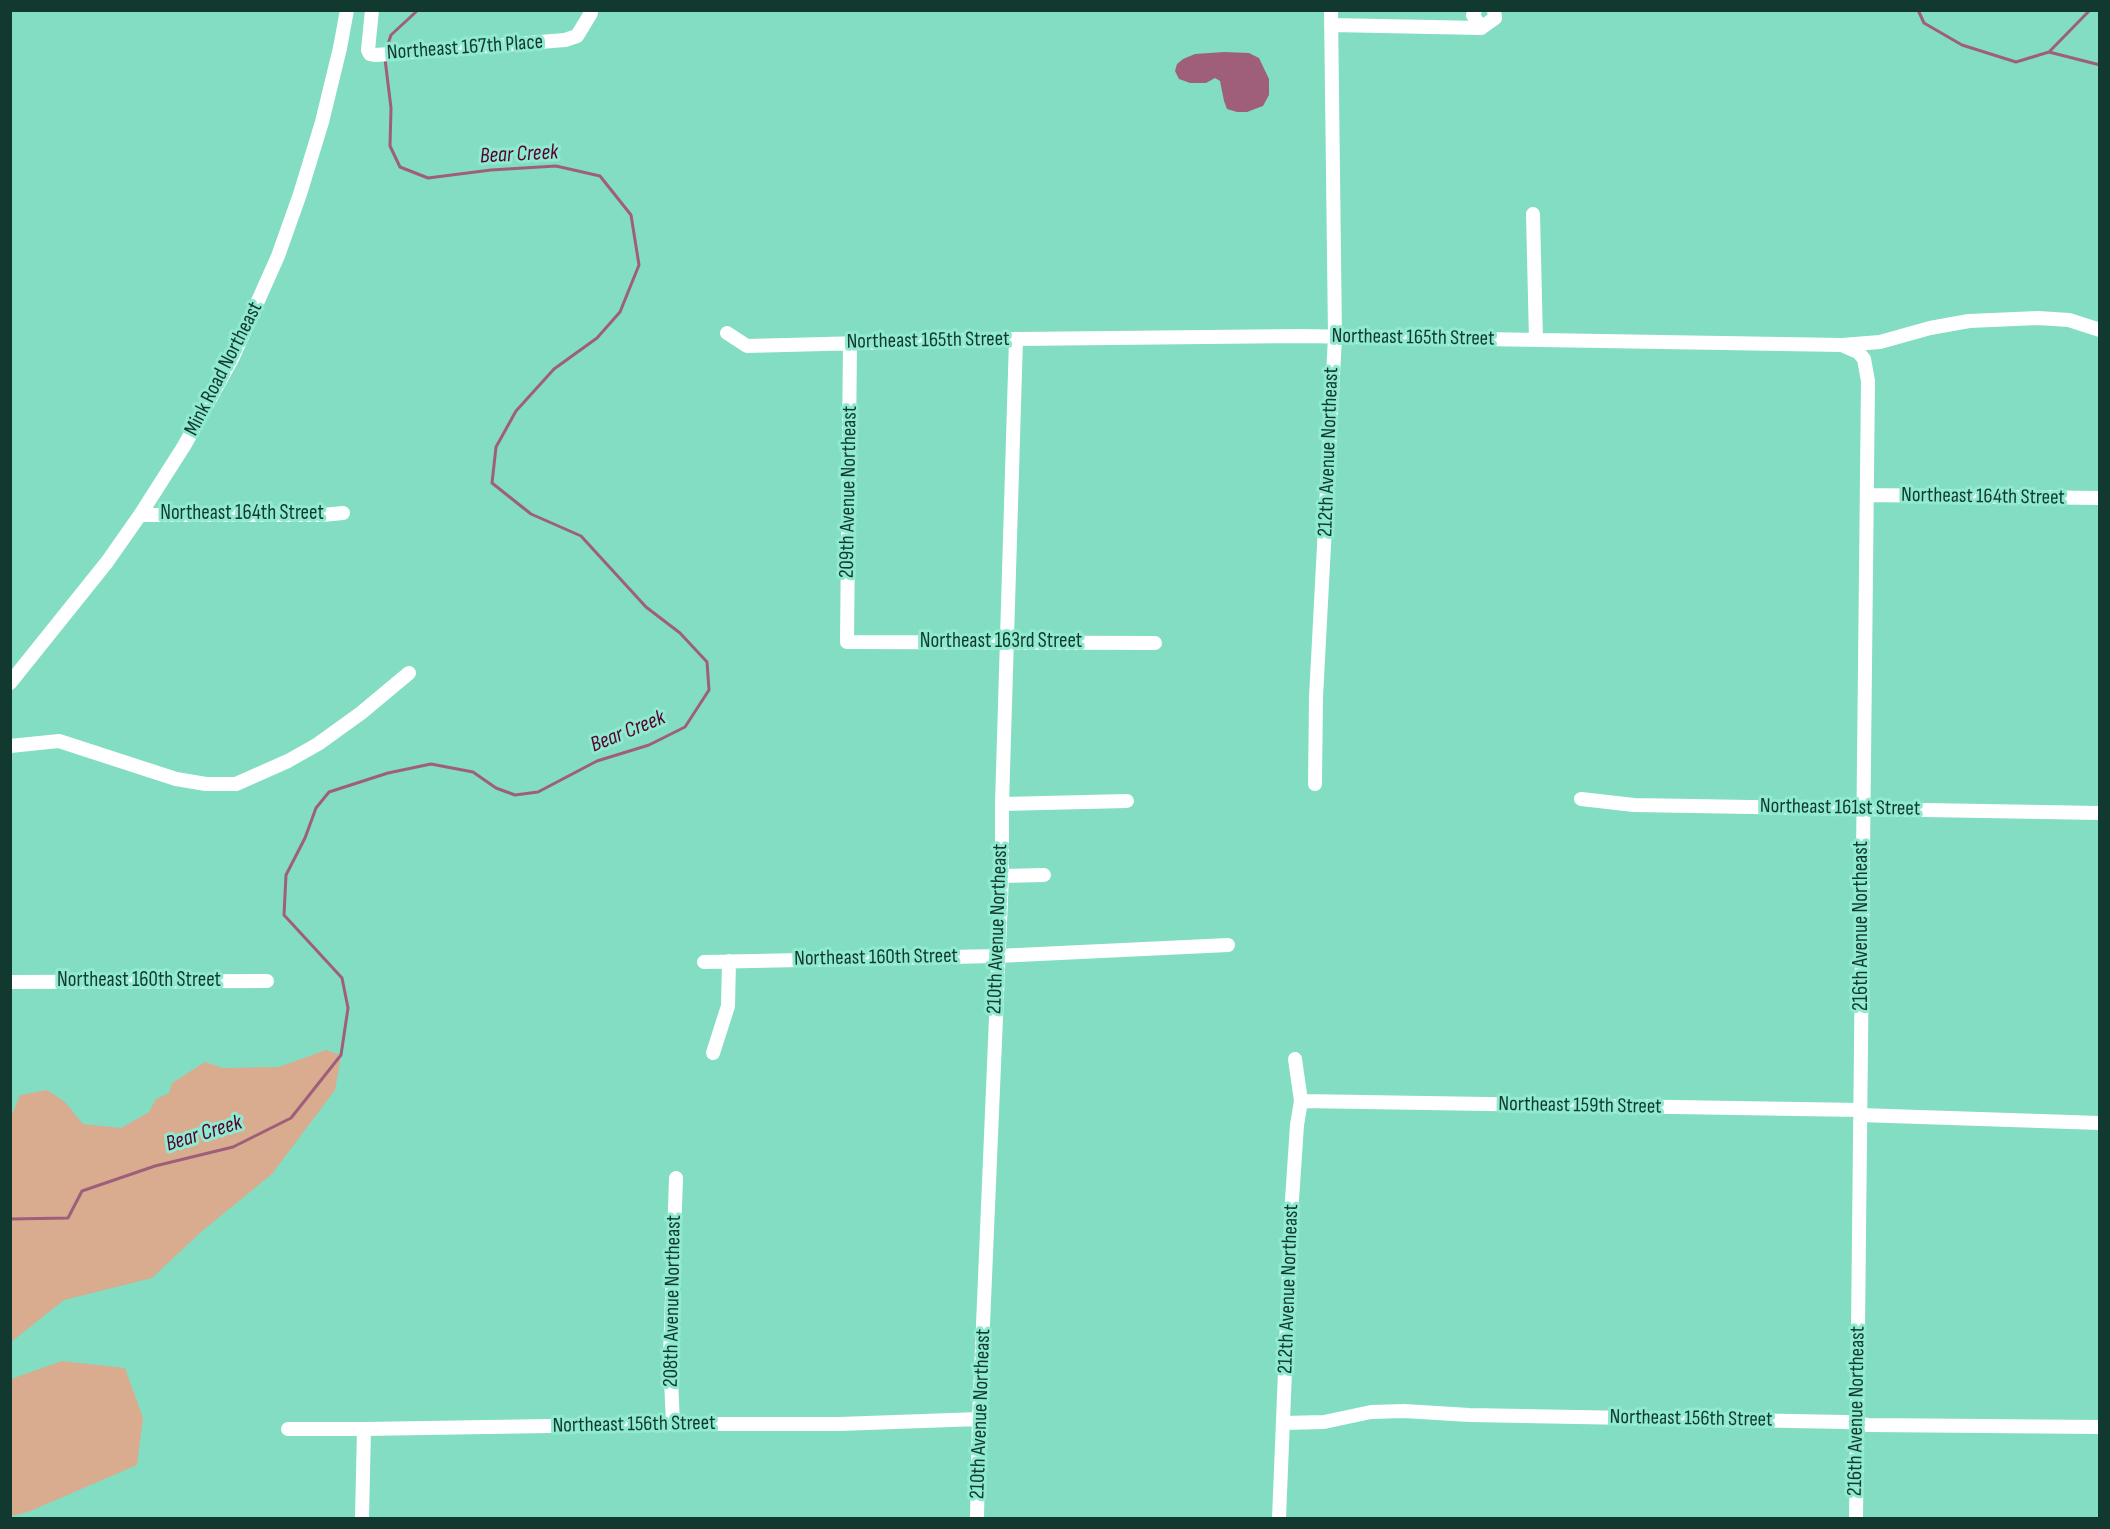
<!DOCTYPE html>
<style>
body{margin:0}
#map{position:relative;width:2110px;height:1529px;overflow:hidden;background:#82ddc3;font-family:"Sofia Sans Condensed",sans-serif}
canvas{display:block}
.frame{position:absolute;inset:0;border:12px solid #12392f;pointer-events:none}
</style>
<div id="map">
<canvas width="2110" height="1529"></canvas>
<div class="frame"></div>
</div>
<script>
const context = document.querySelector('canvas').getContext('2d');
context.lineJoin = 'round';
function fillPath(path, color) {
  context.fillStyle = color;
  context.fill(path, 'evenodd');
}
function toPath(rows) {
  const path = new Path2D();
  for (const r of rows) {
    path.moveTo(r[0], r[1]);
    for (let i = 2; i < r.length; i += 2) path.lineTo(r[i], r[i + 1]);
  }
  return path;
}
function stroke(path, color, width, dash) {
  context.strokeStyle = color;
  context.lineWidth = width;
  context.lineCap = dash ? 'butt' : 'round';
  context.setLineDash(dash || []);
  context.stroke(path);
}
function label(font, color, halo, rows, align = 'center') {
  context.font = font + ' "Sofia Sans Condensed",sans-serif';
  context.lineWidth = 6;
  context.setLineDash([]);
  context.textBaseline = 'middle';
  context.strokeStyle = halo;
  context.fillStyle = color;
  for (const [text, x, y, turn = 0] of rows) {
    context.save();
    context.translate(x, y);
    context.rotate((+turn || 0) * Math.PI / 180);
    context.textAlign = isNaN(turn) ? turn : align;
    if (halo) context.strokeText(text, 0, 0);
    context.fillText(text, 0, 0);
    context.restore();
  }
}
const green = toPath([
 [326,1050,341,1055,335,1090,272,1174,201,1232,152,1278,64,1300,11,1342,10,1119,20,1095,47,1090,65,1102,83,1124,121,1128,149,1112,156,1099,169,1093,172,1083,205,1062,223,1068,279,1067],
 [62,1361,125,1368,143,1418,137,1465,28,1512,11,1516,11,1379]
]);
const water = toPath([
 [1224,52,1249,53,1259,58,1269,79,1269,95,1263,106,1247,112,1237,112,1227,109,1224,101,1220,81,1215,78,1206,83,1190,83,1179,79,1175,71,1177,64,1183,59,1195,54]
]);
const stream = toPath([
 [1918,10,1924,23,1962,45,2016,62,2049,52,2100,65],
 [386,50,391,35,418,10],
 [2049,52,2090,10],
 [10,1219,68,1218,82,1191,155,1166,233,1147,291,1118,341,1055,348,1008,342,978,284,915,286,875,305,838,316,808,329,792,388,773,431,764,473,772,496,788,515,795,538,792,597,761,649,745,685,727,709,690,707,662,680,633,646,607,581,536,531,514,492,483,496,447,516,411,554,369,597,338,620,312,639,265,631,215,600,176,556,166,491,170,428,178,400,167,390,146,391,108,385,59]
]);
const minor = toPath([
 [372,10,368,50,370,54,376,55,565,40,577,36,591,13],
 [1475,10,1473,15,1481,28],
 [1331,25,1481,28,1495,18,1494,10],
 [1533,214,1536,340],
 [727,333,747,346,1016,339,1300,336,1842,345,1880,342,1930,328,1969,321,2038,318,2069,320,2100,330],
 [850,342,847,642,1155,643],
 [1842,345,1858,352,1864,359,1868,381,1856,1518],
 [1867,495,2100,498],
 [140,515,322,515,343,513],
 [10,683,107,562,140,515,184,446,233,357,278,256,300,194,322,122,340,48,347,10],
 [10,746,59,741,176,779,206,784,236,784,288,761,318,744,361,713,409,673],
 [1315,784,1316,697,1335,337,1331,10],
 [1581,799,1634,805,2100,813],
 [1002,804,1127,801],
 [1002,876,1044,875],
 [704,962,997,956,1228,945],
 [10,982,267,981],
 [713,1053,728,1006,729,961],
 [1301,1101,1860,1110],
 [1860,1115,2100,1123],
 [1284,1423,1324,1422,1371,1412,1404,1411,1469,1415,1846,1422,1868,1425,2100,1427],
 [673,1424,670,1356,676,1178],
 [288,1429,364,1429,673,1424,839,1424,979,1419],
 [362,1518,364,1429],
 [977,1518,979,1419,1002,876,1002,804,1016,339],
 [1279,1518,1292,1200,1297,1125,1301,1101,1295,1059]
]);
const streetNames = [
 ["Northeast 167th Place",465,48,-4],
 ["Northeast 165th Street",1413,338,1],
 ["Northeast 165th Street",928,341,-1],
 ["Mink Road Northeast",224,369,-63],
 ["212th Avenue Northeast",1329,452,-88],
 ["209th Avenue Northeast",849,492,-89],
 ["Northeast 164th Street",1983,497,1],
 ["Northeast 164th Street",242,514],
 ["Northeast 163rd Street",1001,642],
 ["Northeast 161st Street",1840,808,1],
 ["216th Avenue Northeast",1862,926,-90],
 ["210th Avenue Northeast",998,929,-88],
 ["Northeast 160th Street",876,958,-1],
 ["Northeast 160th Street",139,981],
 ["Northeast 159th Street",1580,1106,1],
 ["212th Avenue Northeast",1289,1289,-88],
 ["208th Avenue Northeast",673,1301,-89],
 ["216th Avenue Northeast",1857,1411,-89],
 ["210th Avenue Northeast",981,1414,-88],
 ["Northeast 156th Street",1691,1419,1],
 ["Northeast 156th Street",634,1425,-1]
];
const waterNames = [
 ["Bear Creek",519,155,-3],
 ["Bear Creek",628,732,-22],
 ["Bear Creek",204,1134,-17]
];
fillPath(green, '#d9ac8f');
fillPath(water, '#9f5f7a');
stroke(stream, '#9f5f7a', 3);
stroke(minor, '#fff', 14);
label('21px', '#12392f', '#8feacf', streetNames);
label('italic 22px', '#550131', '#8feacf', waterNames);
</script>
